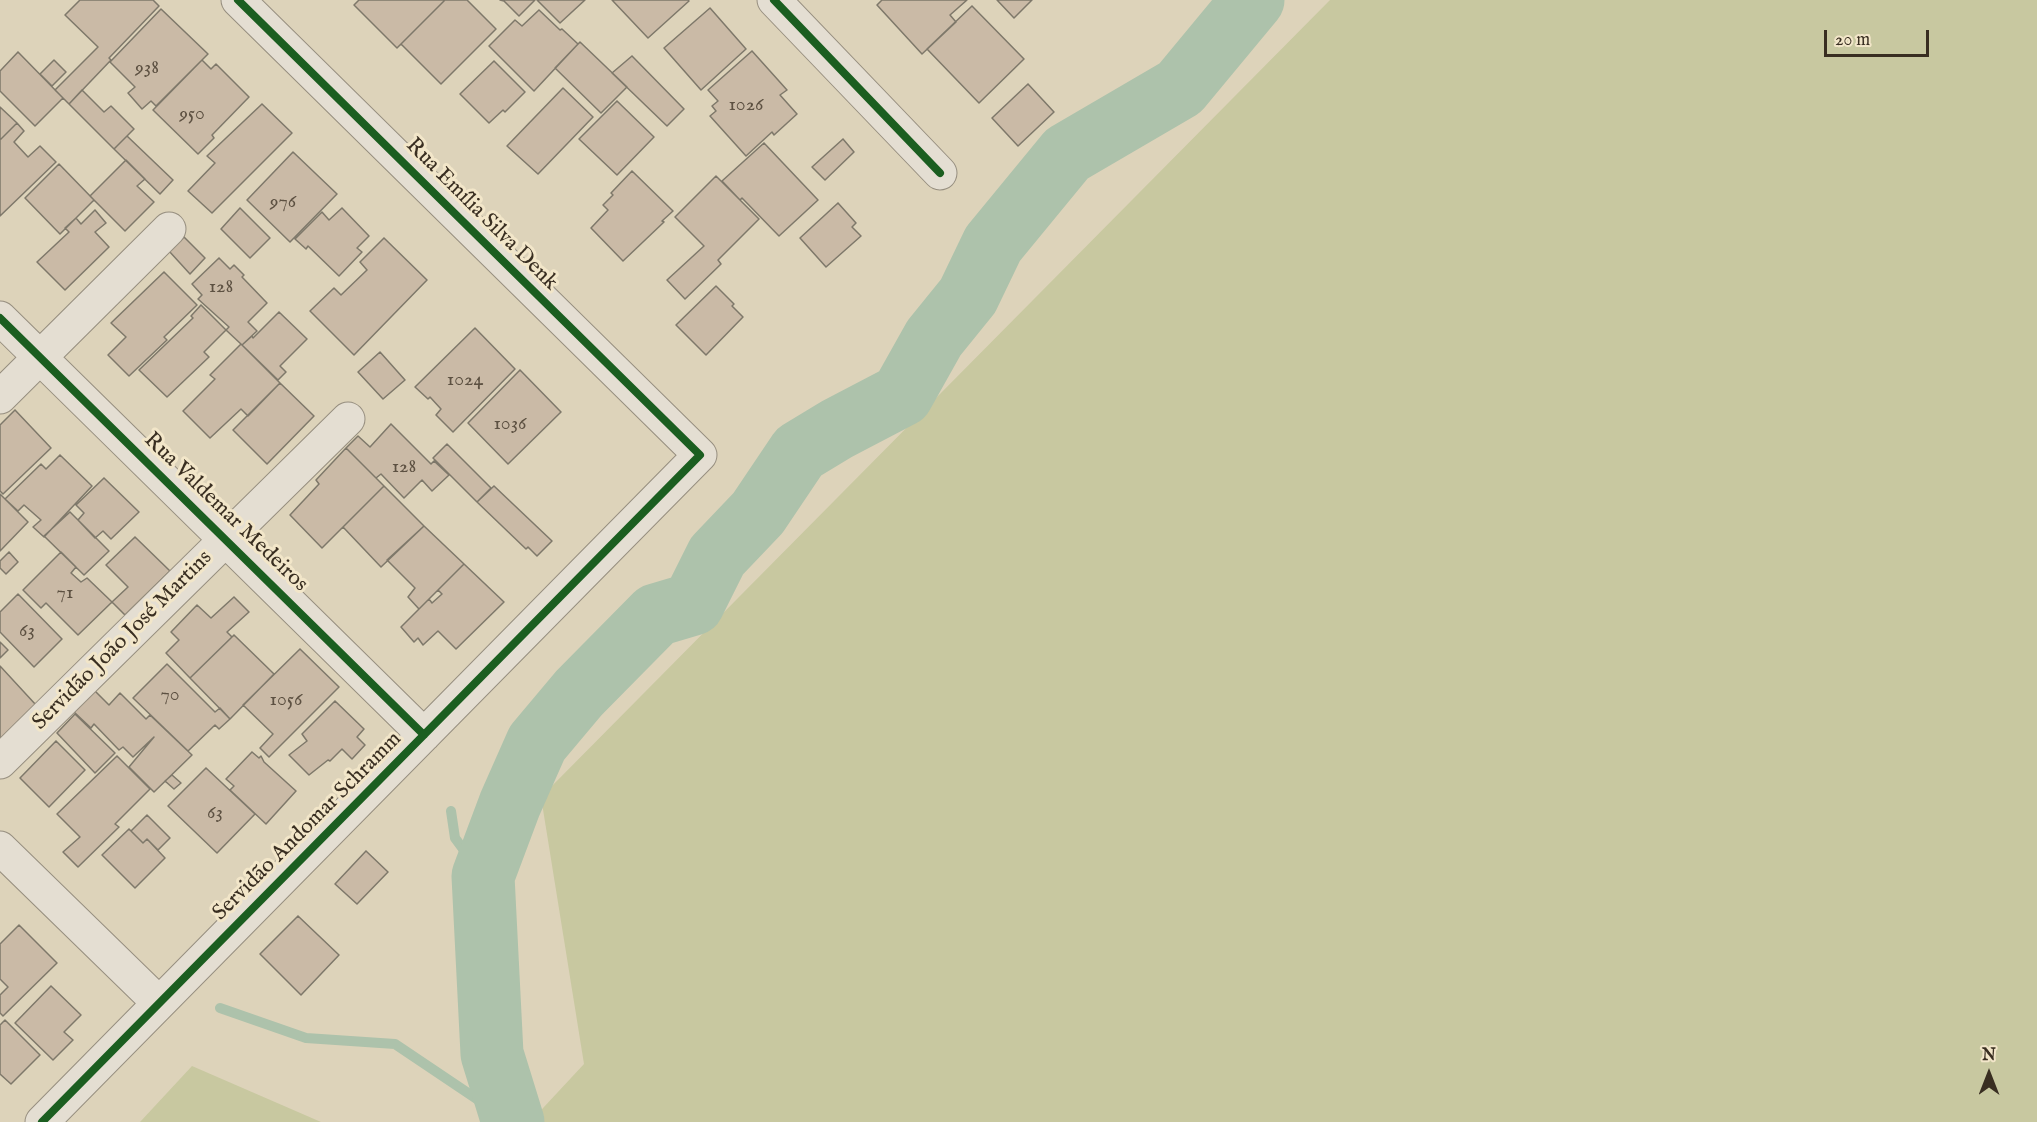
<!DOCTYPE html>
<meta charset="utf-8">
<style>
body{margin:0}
#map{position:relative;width:2037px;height:1122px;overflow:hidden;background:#ddd3ba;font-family:"IM FELL English",serif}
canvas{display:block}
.north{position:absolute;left:1959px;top:1044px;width:60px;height:60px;-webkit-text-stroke:4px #f2e6c9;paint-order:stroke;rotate:0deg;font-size:16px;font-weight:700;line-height:24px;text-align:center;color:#392e21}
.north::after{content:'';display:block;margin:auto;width:21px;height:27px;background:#392e21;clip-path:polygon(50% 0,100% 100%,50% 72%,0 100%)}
.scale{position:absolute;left:1824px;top:30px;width:105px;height:27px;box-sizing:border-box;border:3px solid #392e21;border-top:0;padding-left:8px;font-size:18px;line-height:21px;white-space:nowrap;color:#392e21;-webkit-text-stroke:4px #f2e6c9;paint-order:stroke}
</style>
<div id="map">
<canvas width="2037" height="1122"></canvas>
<div class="north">N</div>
<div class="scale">20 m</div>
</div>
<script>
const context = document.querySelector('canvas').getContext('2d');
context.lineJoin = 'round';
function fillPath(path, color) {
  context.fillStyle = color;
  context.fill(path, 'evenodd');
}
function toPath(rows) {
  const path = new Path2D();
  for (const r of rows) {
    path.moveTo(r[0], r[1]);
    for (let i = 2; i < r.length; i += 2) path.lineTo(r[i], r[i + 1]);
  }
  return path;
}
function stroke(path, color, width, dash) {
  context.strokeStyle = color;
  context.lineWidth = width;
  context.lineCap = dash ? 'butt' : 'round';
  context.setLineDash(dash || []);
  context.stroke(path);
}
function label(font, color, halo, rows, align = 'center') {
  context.font = font + ' "IM FELL English",serif';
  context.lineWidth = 6;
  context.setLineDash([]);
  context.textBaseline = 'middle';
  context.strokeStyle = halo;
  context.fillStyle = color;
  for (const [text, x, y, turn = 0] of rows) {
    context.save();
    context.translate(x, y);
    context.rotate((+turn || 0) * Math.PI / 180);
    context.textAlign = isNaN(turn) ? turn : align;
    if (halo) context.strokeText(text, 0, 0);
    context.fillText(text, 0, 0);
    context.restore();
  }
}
const green = toPath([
 [1330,0,2037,0,2037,1122,530,1122,584,1064,541,797],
 [192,1066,321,1122,140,1122]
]);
const stream = toPath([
 [451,811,455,838,483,876],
 [220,1008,306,1038,395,1044,511,1122]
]);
const river = toPath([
 [513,1122,492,1054,483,876,510,804,537,743,579,693,656,615,693,604,717,556,758,513,799,452,837,429,902,395,934,338,968,296,993,244,1067,154,1180,88,1253,0]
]);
const building = toPath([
 [80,0,153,0,159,6,109,58,111,60,69,104,55,90,98,47,65,15,80,0],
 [359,0,445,0,397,48,354,5,359,0],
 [445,0,467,0,496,29,441,84,401,44,445,0],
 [500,0,535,0,519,16,504,1,500,0],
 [537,0,585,0,560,23,537,0],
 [612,0,688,0,689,1,648,38,612,0],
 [882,0,967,0,950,15,956,22,922,54,877,5,882,0],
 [997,0,1032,0,1014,18,997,0],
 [972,6,1024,59,979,103,927,49,972,6],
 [710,8,746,49,701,90,664,48,710,8],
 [161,9,208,54,156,106,151,101,142,109,128,93,135,87,110,62,161,9],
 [539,10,560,30,562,29,578,44,534,91,489,46,515,20,522,26,539,10],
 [580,42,627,87,601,113,555,68,580,42],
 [752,51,787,90,780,95,797,114,774,135,772,132,746,156,710,116,716,111,712,106,718,101,708,90,752,51],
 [18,52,63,98,35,126,0,91,0,71,18,52],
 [632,56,684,109,667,126,612,73,632,56],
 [54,60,66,72,52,86,40,74,54,60],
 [202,60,211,69,216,64,249,97,212,135,214,138,198,154,153,110,202,60],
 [494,61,525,92,505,112,503,110,489,123,460,94,494,61],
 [1028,84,1054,112,1018,146,992,118,1028,84],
 [563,88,593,117,538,174,507,146,563,88],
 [82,90,104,112,111,106,134,129,114,149,69,104,82,90],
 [617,101,654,137,617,175,579,139,617,101],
 [262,104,292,133,212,213,188,191,215,163,207,156,262,104],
 [0,107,17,123,0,140,0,107],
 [17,123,24,131,14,142,28,157,40,146,56,162,0,216,0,140,17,123],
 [127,136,173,180,160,194,114,149,127,136],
 [843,139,854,152,825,180,812,167,843,139],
 [764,143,818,200,779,236,742,198,740,200,722,181,764,143],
 [293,152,337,194,290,242,247,200,293,152],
 [126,160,145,179,137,186,154,202,125,231,90,196,126,160],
 [59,164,94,200,60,234,25,198,59,164],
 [632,171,673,211,662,221,664,222,623,261,591,228,608,210,603,205,613,195,611,193,632,171],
 [716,176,759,219,718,260,721,264,685,299,667,280,704,246,675,217,716,176],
 [838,203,856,223,852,227,861,236,826,267,800,238,838,203],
 [240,208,270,238,250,258,221,229,240,208],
 [342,208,369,236,357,248,362,252,339,276,308,246,306,249,295,239,322,212,329,220,342,208],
 [95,210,106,223,95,232,109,247,65,290,37,262,69,232,65,228,76,218,81,224,95,210],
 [184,237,205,258,190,274,169,251,184,237],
 [384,238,427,280,354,355,310,311,334,288,341,295,367,270,360,262,384,238],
 [219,258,230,269,234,265,244,275,242,277,267,303,248,322,257,331,242,345,226,330,229,327,198,299,202,295,192,284,219,258],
 [164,272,197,305,164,337,167,340,129,376,108,355,126,337,111,323,164,272],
 [716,286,734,304,732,306,743,317,706,355,676,325,716,286],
 [201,305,226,330,204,352,209,357,167,397,139,370,193,318,191,316,201,305],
 [279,312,307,339,280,366,286,372,278,380,242,345,252,336,253,338,279,312],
 [475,328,515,369,453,432,436,415,441,409,430,397,428,399,415,387,475,328],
 [241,344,280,383,248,416,241,409,210,438,183,411,215,379,210,375,241,344],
 [380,352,405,380,383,399,358,372,380,352],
 [520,370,561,412,508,464,468,423,520,370],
 [280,383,314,416,267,464,233,430,280,383],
 [15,410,51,448,3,494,0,491,0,425,15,410],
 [391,424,431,464,434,461,449,475,432,491,422,480,404,498,381,474,376,478,346,448,358,436,370,447,391,424],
 [447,444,491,488,477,502,433,458,447,444],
 [346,448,384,486,322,548,290,515,319,484,316,480,346,448],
 [60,455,92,486,44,537,33,527,41,520,24,505,18,511,5,499,41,464,46,469,60,455],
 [104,478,139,512,111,539,103,531,95,538,78,520,84,513,76,505,104,478],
 [384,486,424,526,381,567,343,527,384,486],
 [494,486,552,541,537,556,528,547,526,549,477,502,494,486],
 [0,494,28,522,0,551,0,494],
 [70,512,109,551,84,575,44,536,70,512],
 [424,526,464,564,419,609,408,597,415,588,387,560,424,526],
 [135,537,170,571,125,615,112,602,128,587,106,565,135,537],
 [9,552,18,562,6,574,0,568,0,561,9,552],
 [61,552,76,567,71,573,81,582,87,578,112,602,78,635,46,603,41,608,23,590,61,552],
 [464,564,504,602,456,649,438,631,423,645,418,638,414,642,401,627,429,599,432,603,442,594,438,590,464,564],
 [18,594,62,639,34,667,0,632,0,612,18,594],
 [234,597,249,612,227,632,232,637,190,678,166,653,179,640,171,632,197,605,211,618,234,597],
 [234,635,274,674,230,719,190,678,234,635],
 [0,642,8,650,0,658,0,642],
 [300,649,339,687,269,757,260,748,273,734,243,705,300,649],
 [167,664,215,712,220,708,230,719,219,729,215,725,188,751,133,698,167,664],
 [0,666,36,705,0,741,0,666],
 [94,690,109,705,120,693,146,719,150,715,192,755,154,792,129,767,154,737,133,757,123,747,119,750,94,724,91,728,73,711,94,690],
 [335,701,364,729,357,737,365,745,352,759,342,749,330,761,328,760,309,775,289,755,307,741,302,734,335,701],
 [75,714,115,753,95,773,57,733,75,714],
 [56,741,85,770,49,807,20,778,56,741],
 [252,752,259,758,261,756,264,762,296,791,266,824,230,790,234,786,226,779,252,752],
 [117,756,150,789,115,824,119,827,78,867,63,852,80,837,57,814,117,756],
 [206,768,255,814,217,853,168,806,206,768],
 [172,775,181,783,174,789,165,781,172,775],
 [147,815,170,838,158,850,147,839,143,843,131,831,147,815],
 [129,829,143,843,147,839,165,858,135,888,102,855,129,829],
 [366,851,388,872,357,904,335,884,366,851],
 [298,916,339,955,301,995,260,954,298,916],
 [19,925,57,963,3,1016,0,1013,0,995,8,987,0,979,0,944,19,925],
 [51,986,81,1015,64,1032,73,1040,53,1060,15,1023,51,986],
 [5,1020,40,1055,11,1084,0,1074,0,1025,5,1020]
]);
const minor = toPath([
 [774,0,940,173],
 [0,318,424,735],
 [0,397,169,229],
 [0,762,348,419],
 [0,848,159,1003],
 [42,1122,700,455,238,0]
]);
const cycleway = toPath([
 [774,0,940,173],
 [0,318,424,735],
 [42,1122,700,455,238,0]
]);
const numberNames = [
 ["938",147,69],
 ["1026",746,106],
 ["950",192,115],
 ["976",283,203],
 ["128",221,288],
 ["1024",465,381],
 ["1036",510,425],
 ["128",404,468],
 ["71",65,594],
 ["63",27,632],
 ["70",170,696],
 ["1056",286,701],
 ["63",215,814]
];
const streetNames = [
 ["Rua Emília Silva Denk",481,215,45],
 ["Rua Valdemar Medeiros",225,513,44],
 ["Servidão João José Martins",123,641,-45],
 ["Servidão Andomar Schramm",308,827,-45]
];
fillPath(green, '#c8c8a0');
stroke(stream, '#adc2ab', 10);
stroke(river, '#adc2ab', 63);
fillPath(building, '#cabaa6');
stroke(building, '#7e786a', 1.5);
stroke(minor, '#968e7f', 35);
stroke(minor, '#e4ded2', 33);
stroke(cycleway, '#1b5e20', 8);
label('20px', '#5d5142', null, numberNames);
label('22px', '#392e21', '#f2e6c9', streetNames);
</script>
